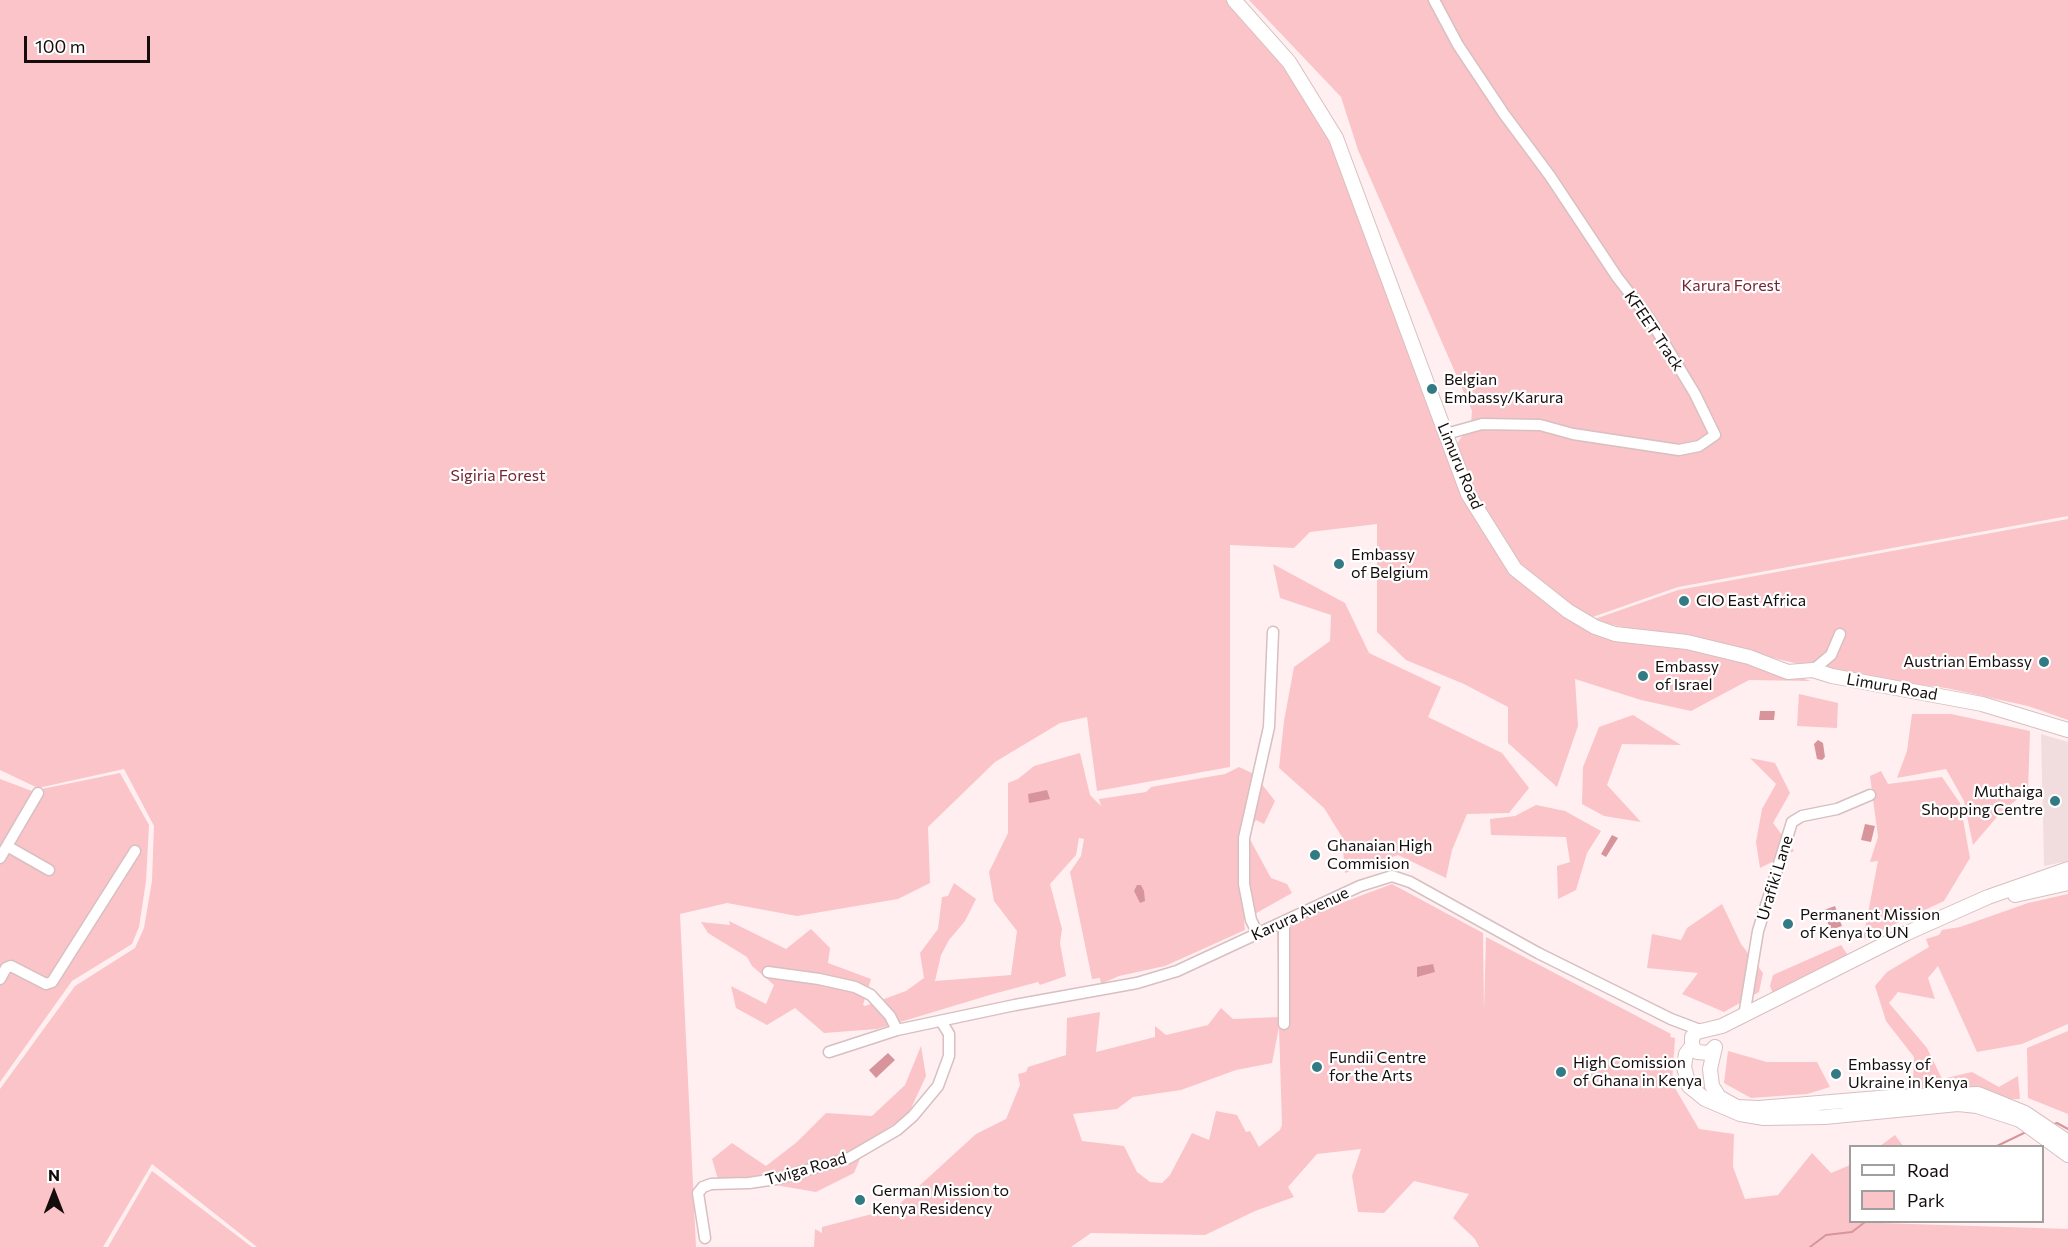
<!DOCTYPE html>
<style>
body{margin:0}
#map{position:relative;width:2068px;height:1247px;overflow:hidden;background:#ffeff0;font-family:Commissioner,sans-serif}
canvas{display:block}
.legend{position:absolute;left:1849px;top:1145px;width:195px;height:78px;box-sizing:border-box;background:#fff;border:2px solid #a19e9e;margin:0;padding:8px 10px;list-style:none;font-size:18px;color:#150d0d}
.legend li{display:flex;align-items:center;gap:12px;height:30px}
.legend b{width:30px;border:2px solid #a19e9e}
.north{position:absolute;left:24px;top:1163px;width:60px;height:60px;-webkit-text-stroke:4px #fff;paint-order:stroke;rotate:0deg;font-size:16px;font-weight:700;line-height:24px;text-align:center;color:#150d0d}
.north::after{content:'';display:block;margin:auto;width:21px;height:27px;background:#150d0d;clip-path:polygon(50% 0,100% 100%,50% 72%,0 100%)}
.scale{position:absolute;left:24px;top:36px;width:126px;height:27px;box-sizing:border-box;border:3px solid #150d0d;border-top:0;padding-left:8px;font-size:18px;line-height:21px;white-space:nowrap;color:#150d0d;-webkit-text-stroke:4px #fff;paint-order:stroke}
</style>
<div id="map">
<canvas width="2068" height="1247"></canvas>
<ul class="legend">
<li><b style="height:8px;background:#fff"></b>Road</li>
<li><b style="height:16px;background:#fbc4c8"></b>Park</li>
</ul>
<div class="north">N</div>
<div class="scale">100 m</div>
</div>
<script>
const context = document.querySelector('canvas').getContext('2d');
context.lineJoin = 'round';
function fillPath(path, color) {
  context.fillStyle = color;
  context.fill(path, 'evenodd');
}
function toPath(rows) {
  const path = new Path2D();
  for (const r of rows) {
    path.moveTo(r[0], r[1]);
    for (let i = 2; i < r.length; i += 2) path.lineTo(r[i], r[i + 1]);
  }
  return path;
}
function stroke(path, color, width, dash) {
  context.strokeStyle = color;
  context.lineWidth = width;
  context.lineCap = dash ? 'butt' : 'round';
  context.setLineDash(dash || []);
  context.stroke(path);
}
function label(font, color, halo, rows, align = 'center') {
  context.font = font + ' Commissioner,sans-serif';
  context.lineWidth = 4.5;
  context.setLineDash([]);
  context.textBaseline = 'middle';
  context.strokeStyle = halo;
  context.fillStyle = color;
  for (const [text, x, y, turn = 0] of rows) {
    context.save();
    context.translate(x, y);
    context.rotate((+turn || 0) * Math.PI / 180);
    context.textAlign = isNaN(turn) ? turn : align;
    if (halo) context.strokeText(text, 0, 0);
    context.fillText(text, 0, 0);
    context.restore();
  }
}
const built = toPath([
 [2041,734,2068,742,2068,861,2044,866]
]);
const green = toPath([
 [0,0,1231,0,1293,68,1338,139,1340,153,1453,448,1478,508,1515,566,1490,525,1454,448,1471,423,1472,411,1358,150,1341,97,1249,0,2068,0,2068,516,1678,587,1587,619,1549,596,1525,575,1570,615,1638,640,1704,648,1811,681,1749,680,1691,711,1641,700,1575,679,1578,726,1557,787,1508,743,1508,707,1464,684,1406,660,1377,632,1377,524,1310,532,1294,548,1230,545,1230,767,1097,791,1087,717,1060,723,995,762,928,827,930,883,898,899,797,916,727,903,680,914,696,1247,257,1247,152,1164,103,1247,0,1247,0,1089,75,986,135,948,144,928,152,881,154,826,124,769,38,788,0,770],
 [2068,519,2068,720,2028,706,1946,688,1855,677,1687,638,1644,632,1592,620,1678,590],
 [1273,564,1345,603,1369,653,1441,687,1428,717,1502,753,1529,788,1509,813,1467,814,1452,850,1446,878,1398,855,1345,873,1342,837,1324,808,1279,768,1284,721,1294,667,1330,641,1331,615,1280,598],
 [1799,694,1838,703,1837,728,1797,726],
 [1912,714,1951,714,2030,731,2028,791,2002,811,1973,845,1964,801,1946,769,1897,778,1907,751],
 [1633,715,1681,745,1622,744,1607,785,1641,822,1604,816,1582,804,1583,767,1599,727],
 [1080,753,1090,795,1101,806,1099,799,1146,792,1151,787,1225,774,1239,767,1254,774,1275,801,1264,824,1256,820,1247,834,1271,878,1287,884,1292,893,1244,920,1245,930,1165,966,1119,976,1101,984,1100,978,1092,979,1070,872,1081,856,1084,839,1079,838,1076,855,1050,884,1062,929,1060,943,1066,976,1040,985,1038,982,993,994,877,1029,824,1033,795,1008,767,1025,736,1008,731,986,766,1004,774,985,752,966,747,957,708,933,701,922,730,925,729,921,786,949,811,929,830,948,828,963,871,979,863,1005,865,1006,906,991,924,978,920,953,938,929,942,897,948,896,954,883,976,899,965,921,949,940,941,955,935,981,1011,975,1017,931,994,901,989,872,1008,833,1008,783,1018,779,1034,766],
 [1750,758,1775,763,1790,793,1773,823,1794,851,1760,868,1756,842,1762,809,1776,784],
 [1881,771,1888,784,1942,777,1960,803,1970,858,1944,901,1863,939,1878,861,1870,862,1878,837,1870,776],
 [120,773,149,825,146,881,139,927,132,944,72,981,0,1082,0,779,32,791],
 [1536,805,1565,811,1601,831,1587,853,1576,890,1558,899,1557,866,1570,862,1566,837,1491,835,1490,819,1515,816],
 [1392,884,1483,933,1484,1011,1486,937,1671,1034,1670,1037,1675,1038,1672,1083,1699,1129,1734,1134,1733,1167,1745,1199,1778,1195,1812,1153,1831,1173,1850,1165,1850,1222,2068,1229,2068,1247,1479,1247,1475,1239,1453,1218,1469,1194,1414,1181,1384,1213,1358,1212,1352,1176,1361,1149,1317,1154,1288,1187,1294,1197,1255,1211,1205,1235,1091,1233,1071,1247,814,1247,815,1229,822,1233,822,1227,895,1208,976,1134,1006,1119,1020,1085,1018,1074,1026,1072,1028,1067,1066,1055,1067,1018,1100,1012,1096,1052,1155,1037,1155,1026,1166,1035,1208,1025,1221,1008,1233,1019,1279,1017,1277,927],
 [1279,1027,1282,1125,1280,1130,1259,1147,1250,1131,1246,1132,1237,1115,1216,1111,1209,1140,1192,1133,1170,1175,1162,1183,1150,1182,1137,1172,1124,1146,1082,1141,1073,1114,1117,1109,1133,1097,1181,1090,1236,1070,1272,1063],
 [2068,894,2068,1024,2022,1044,1977,1052,1938,966,1928,978,1935,999,1898,992,1889,1003,1927,1048,1942,1079,1972,1072,1999,1087,2018,1076,2020,1099,1941,1100,1913,1083,1914,1057,1886,1021,1875,986,1887,972,1929,947,1926,939,1939,935,1942,930,1960,927,2028,903],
 [1722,904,1741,944,1763,973,1759,992,1724,1012,1682,994,1698,973,1647,968,1652,934,1681,940,1687,928],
 [1841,945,1849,957,1812,973,1773,994,1770,986,1773,975],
 [2068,1031,2068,1114,2028,1098,2027,1048],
 [921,1046,926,1076,908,1115,867,1142,854,1173,816,1192,775,1185,720,1186,712,1159,732,1143,766,1166,797,1142,826,1113,872,1116,905,1085],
 [1728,1051,1767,1062,1817,1062,1830,1087,1807,1094,1751,1098,1724,1083],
 [1895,1135,1903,1146,1880,1146],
 [152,1171,252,1247,108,1247]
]);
const water = toPath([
 [1760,711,1775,711,1774,720,1759,720],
 [1818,740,1823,743,1825,757,1822,760,1817,759,1814,744],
 [1047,790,1050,799,1029,803,1028,794],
 [1865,824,1875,826,1871,842,1861,840],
 [1612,835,1618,838,1606,857,1601,854],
 [1137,885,1141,885,1144,891,1145,901,1140,903,1134,891],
 [1835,906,1842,926,1830,930,1824,910],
 [1433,964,1435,972,1417,977,1417,967],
 [888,1053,895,1060,876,1078,869,1070]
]);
const stream = toPath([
 [2052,1125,2057,1123,2068,1129],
 [1997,1146,2026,1132],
 [1810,1247,1826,1235,1852,1232,1865,1222]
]);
const minor = toPath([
 [1434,0,1458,45,1504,114,1550,176,1617,277,1651,321,1695,394,1715,435,1699,446,1679,450,1573,434,1540,425,1482,424,1446,434],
 [1813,670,1831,655,1840,634],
 [7,846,49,870],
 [0,858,38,793],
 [1284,921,1284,1024],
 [1258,934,1251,920,1244,884,1244,838,1269,727,1273,632],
 [768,972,819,979,855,987,871,995,890,1016,897,1030,1015,1005,1137,983,1177,971,1360,886,1392,876,1410,882,1538,953,1671,1019,1700,1030],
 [0,979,6,968,11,966,46,984,52,982,135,851],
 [1744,1016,1758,931,1792,822,1802,816,1837,809,1870,795],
 [829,1052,897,1030],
 [705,1238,698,1193,703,1187,711,1184,749,1183,776,1179,849,1158,897,1130,913,1116,938,1086,949,1056,949,1034,941,1021]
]);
const major = toPath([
 [1234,0,1289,62,1336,138,1468,494,1515,569,1568,611,1595,627,1615,634,1687,642,1749,657,1788,672,1813,670,1832,676,1982,704,2068,730],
 [2015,895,2068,883],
 [1692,1046,1686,1054,1684,1067,1689,1086,1705,1099,1740,1114,1764,1118,1825,1117,1958,1104,1977,1106,2020,1120,2068,1155],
 [1715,1047,1709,1053,1697,1052,1692,1046,1692,1037,1697,1032,1722,1026,1907,933,1988,897,2068,869],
 [1715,1047,1710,1069,1712,1086,1719,1097,1737,1107,1759,1108,1891,1097,1978,1094,2025,1113,2068,1142]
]);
const markers = [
 [1432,389,6,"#327a84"],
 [1339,564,6,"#327a84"],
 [1684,601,6,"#327a84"],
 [2044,662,6,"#327a84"],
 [1643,676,6,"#327a84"],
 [2055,801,6,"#327a84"],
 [1315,855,6,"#327a84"],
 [1788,924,6,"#327a84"],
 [1317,1067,6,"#327a84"],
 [1561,1072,6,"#327a84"],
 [1836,1074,6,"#327a84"],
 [860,1200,6,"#327a84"]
];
const parkNames = [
 ["Karura Forest",1731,286],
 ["Sigiria Forest",498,476]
];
const streetNames = [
 ["KFEET Track",1654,331,56],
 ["Limuru Road",1460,466,67],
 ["Limuru Road",1892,687,10],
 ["Urafiki Lane",1775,878,-73],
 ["Karura Avenue",1300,914,-25],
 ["Twiga Road",806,1169,-16]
];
const poiNames = [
 ["Belgian",1444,380],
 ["Embassy/Karura",1444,398],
 ["Embassy",1351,555],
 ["of Belgium",1351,573],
 ["CIO East Africa",1696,601],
 ["Austrian Embassy",2032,662,"right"],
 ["Embassy",1655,667],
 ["of Israel",1655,685],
 ["Muthaiga",2043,792,"right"],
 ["Shopping Centre",2043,810,"right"],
 ["Ghanaian High",1327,846],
 ["Commision",1327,864],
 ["Permanent Mission",1800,915],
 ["of Kenya to UN",1800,933],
 ["Fundii Centre",1329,1058],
 ["for the Arts",1329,1076],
 ["High Comission",1573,1063],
 ["of Ghana in Kenya",1573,1081],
 ["Embassy of",1848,1065],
 ["Ukraine in Kenya",1848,1083],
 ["German Mission to",872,1191],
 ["Kenya Residency",872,1209]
];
fillPath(built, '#f2ddde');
fillPath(green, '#fbc4c8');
fillPath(water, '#d7959b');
stroke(stream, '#d7959b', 2);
stroke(minor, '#d8bfc0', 13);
stroke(major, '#d8bfc0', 16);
stroke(minor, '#fff', 10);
stroke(major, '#fff', 14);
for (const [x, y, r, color] of markers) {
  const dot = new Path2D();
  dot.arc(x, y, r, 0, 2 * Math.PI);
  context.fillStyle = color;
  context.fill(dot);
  stroke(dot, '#fff', 2);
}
label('16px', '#732532', '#fff', parkNames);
label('16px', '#150d0d', '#fff', streetNames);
label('16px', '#150d0d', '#fff', poiNames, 'left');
</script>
